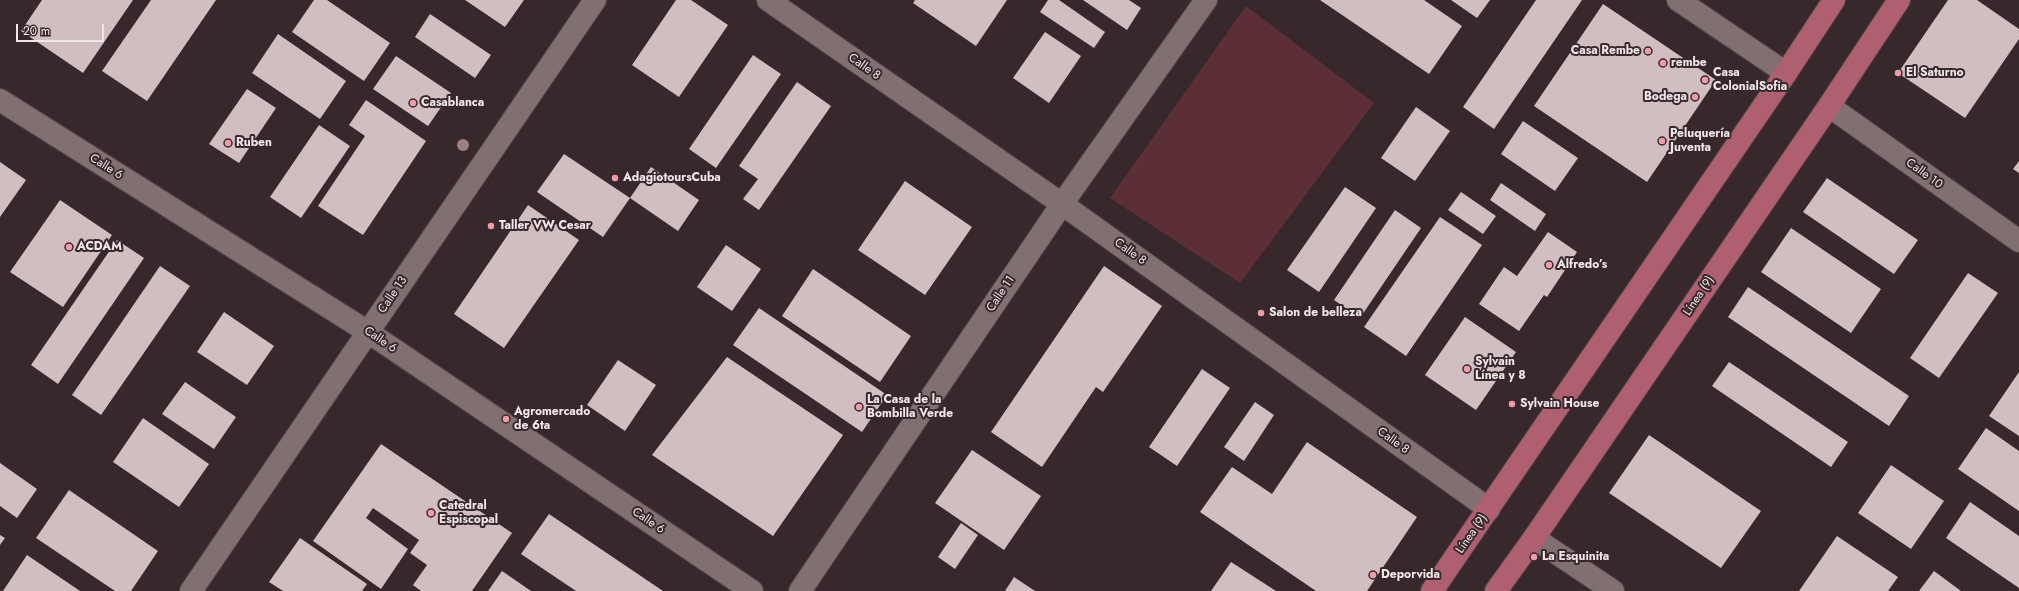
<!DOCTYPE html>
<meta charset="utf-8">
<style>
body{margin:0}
#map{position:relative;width:2019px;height:591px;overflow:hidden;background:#37292b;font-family:Jost,sans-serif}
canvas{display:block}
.scale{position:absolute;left:16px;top:24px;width:88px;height:18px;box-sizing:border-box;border:2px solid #f1e7e8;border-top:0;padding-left:5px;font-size:12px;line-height:14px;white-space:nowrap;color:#f1e7e8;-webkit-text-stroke:3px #37292b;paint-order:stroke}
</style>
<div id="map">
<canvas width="2019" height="591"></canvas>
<div class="scale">20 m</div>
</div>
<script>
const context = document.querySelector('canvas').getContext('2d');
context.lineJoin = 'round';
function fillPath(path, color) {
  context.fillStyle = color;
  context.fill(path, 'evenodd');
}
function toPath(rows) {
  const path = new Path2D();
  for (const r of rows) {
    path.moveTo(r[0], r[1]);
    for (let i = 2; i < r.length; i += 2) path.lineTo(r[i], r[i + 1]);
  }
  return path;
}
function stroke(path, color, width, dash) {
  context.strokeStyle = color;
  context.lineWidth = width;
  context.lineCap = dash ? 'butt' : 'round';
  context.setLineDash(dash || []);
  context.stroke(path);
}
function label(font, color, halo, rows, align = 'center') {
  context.font = font + ' Jost,sans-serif';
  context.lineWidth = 4;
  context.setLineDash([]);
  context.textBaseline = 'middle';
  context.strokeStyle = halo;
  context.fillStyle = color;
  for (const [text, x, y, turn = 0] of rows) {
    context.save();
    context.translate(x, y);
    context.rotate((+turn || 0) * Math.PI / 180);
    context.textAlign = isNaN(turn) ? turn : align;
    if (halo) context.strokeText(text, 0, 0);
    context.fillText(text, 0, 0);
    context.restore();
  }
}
const green = toPath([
 [1246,6,1374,103,1240,283,1110,198]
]);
const building = toPath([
 [42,0,133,0,83,73,21,31],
 [151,0,216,0,147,101,102,71],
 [314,0,327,0,390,43,364,81,292,32],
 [465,0,524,0,505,27],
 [676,0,691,0,728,25,679,97,632,65],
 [915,0,1007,0,976,46,913,3],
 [1048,0,1059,0,1105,32,1094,48,1040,12],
 [1083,0,1129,0,1141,8,1127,30],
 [1320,0,1424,0,1462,26,1429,74],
 [1451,0,1490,0,1477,18],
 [1536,0,1582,0,1494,129,1463,107],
 [1948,0,1977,0,2019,29,2019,39,1965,118,1898,73],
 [1603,4,1716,80,1647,182,1534,106],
 [430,14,491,55,475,78,415,37],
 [1045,32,1081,56,1049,103,1013,78],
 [278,34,346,81,320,119,252,73],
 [753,55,781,74,716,168,689,149],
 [396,56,451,93,428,126,373,89],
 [797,82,831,106,759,210,743,199,758,179,739,166],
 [247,89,276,108,239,163,209,144],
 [366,100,426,141,363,235,318,206,365,136,349,125],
 [1416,107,1450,131,1415,181,1381,158],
 [1523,121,1578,158,1555,191,1501,154],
 [319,125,350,146,301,218,270,197],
 [564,154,630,198,603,237,537,192],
 [2019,161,2019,173,2013,169],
 [0,162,26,180,0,217],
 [651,167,699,200,678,231,630,198],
 [1827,178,1918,240,1894,274,1803,212],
 [905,181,972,227,925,295,858,250],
 [1501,183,1546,214,1535,231,1490,200],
 [1345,187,1376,208,1319,292,1287,270],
 [1461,192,1496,216,1483,234,1448,210],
 [60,200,112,235,63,307,10,272],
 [528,205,579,240,504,348,454,314],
 [1395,210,1421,228,1360,318,1334,300],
 [1440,217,1482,245,1406,356,1364,327],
 [1791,228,1881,289,1851,333,1761,272],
 [1548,232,1577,252,1547,297,1544,295,1519,331,1479,304,1504,267,1517,276],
 [117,240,144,258,58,384,31,365],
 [726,245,761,269,732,311,697,287],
 [160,266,190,286,101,415,72,395],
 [1104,266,1162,306,1103,392,1096,387,1042,467,991,432],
 [813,269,911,336,880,382,782,316],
 [1968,273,1998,293,1939,378,1910,358],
 [1748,287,1909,396,1889,426,1728,317],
 [759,308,887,395,862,432,733,345],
 [224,312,274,346,247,385,197,352],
 [1465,317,1516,352,1476,410,1425,375],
 [727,357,843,435,773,536,652,455],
 [618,360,656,385,625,431,587,405],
 [1729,362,1848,442,1831,467,1712,386],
 [1202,369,1230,388,1177,466,1149,447],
 [2019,372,2019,436,1989,416],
 [185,382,236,417,214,449,162,414],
 [1255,402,1274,415,1244,461,1224,447],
 [143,418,209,464,179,507,113,462],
 [1986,428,2019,451,2019,511,1958,469],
 [1649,435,1761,511,1721,568,1609,493],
 [1307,442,1417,517,1367,591,1316,591,1200,512,1232,467,1272,494],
 [381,444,512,533,472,591,421,591,413,585,427,565,410,553,419,540,373,508,366,518,408,549,381,589,313,541],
 [972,450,1041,496,1004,550,935,503],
 [0,463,37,489,17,518,0,506],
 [1891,465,1944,501,1911,549,1858,513],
 [69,490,158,551,131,591,115,591,36,538],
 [1970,502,2019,536,2019,588,1946,538],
 [549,514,663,591,576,591,521,554],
 [961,523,978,535,955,569,938,557],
 [0,535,5,538,0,545],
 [1837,536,1898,577,1888,591,1799,591],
 [300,538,367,584,362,591,283,591,269,582],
 [27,555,80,591,3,591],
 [1231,562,1276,591,1211,591],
 [502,571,531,591,488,591],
 [1934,571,1961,591,1919,591],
 [1014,577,1035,591,1005,591]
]);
const minor = toPath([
 [768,0,1062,204,1489,509],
 [1678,0,1786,73],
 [0,100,368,332,752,591],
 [1829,106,2019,241],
 [1534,538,1613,591],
 [191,591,595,0],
 [800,591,1062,204,1206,0]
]);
const primary = toPath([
 [1432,591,1786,73,1834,0],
 [1496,591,1534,538,1829,106,1899,0]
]);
const trees = [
 [463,145]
];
const markers = [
 [1648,51,4,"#f39aa7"],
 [1663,63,4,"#f39aa7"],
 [1898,73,4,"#f39aa7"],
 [1705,80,4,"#f39aa7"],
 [1695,97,4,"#f39aa7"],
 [413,103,4,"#f39aa7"],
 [1662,141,4,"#f39aa7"],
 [228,143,4,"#f39aa7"],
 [615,178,4,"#f39aa7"],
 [491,226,4,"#f39aa7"],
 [69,247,4,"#f39aa7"],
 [1549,265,4,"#f39aa7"],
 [1261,313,4,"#f39aa7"],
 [1467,369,4,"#f39aa7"],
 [1512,404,4,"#f39aa7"],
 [859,407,4,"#f39aa7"],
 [506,419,4,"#f39aa7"],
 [431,513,4,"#f39aa7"],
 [1534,557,4,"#f39aa7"],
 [1373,575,4,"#f39aa7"]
];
const poiNames = [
 ["Casa Rembe",1640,51,"right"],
 ["rembe",1671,63],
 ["Casa",1713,73],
 ["ColonialSofia",1713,87],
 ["El Saturno",1906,73],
 ["Bodega",1687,97,"right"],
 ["Casablanca",421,103],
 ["Peluquería",1670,134],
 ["Juventa",1670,148],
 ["Ruben",236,143],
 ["AdagiotoursCuba",623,178],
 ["Taller VW Cesar",499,226],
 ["ACDAM",77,247],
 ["Alfredo’s",1557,265],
 ["Salon de belleza",1269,313],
 ["Sylvain",1475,362],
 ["Línea y 8",1475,376],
 ["La Casa de la",867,400],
 ["Bombilla Verde",867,414],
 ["Sylvain House",1520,404],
 ["Agromercado",514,412],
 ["de 6ta",514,426],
 ["Catedral",439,506],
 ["Espiscopal",439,520],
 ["La Esquinita",1542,557],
 ["Deporvida",1381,575]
];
const streetNames = [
 ["Calle 8",864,67,35],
 ["Calle 6",106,167,32],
 ["Calle 10",1924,174,36],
 ["Calle 8",1130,252,36],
 ["Calle 11",1001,294,-56],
 ["Calle 13",393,295,-56],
 ["Línea (9)",1699,296,-56],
 ["Calle 6",380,340,34],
 ["Calle 8",1393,441,36],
 ["Calle 6",648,521,34],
 ["Línea (9)",1472,534,-55]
];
fillPath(green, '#5c2f37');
fillPath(building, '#d1bec0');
stroke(minor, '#514546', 24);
stroke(primary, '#514546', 24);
stroke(minor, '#817072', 22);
stroke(primary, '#af5f6f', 22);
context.fillStyle = '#9e8084';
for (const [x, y] of trees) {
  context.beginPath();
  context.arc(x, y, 6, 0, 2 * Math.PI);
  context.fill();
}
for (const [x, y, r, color] of markers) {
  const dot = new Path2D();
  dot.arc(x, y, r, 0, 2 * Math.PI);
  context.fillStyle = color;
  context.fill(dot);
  stroke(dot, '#37292b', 1.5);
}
label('bold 12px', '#f1e7e8', '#37292b', poiNames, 'left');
label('12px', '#f1e7e8', '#37292b', streetNames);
</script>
